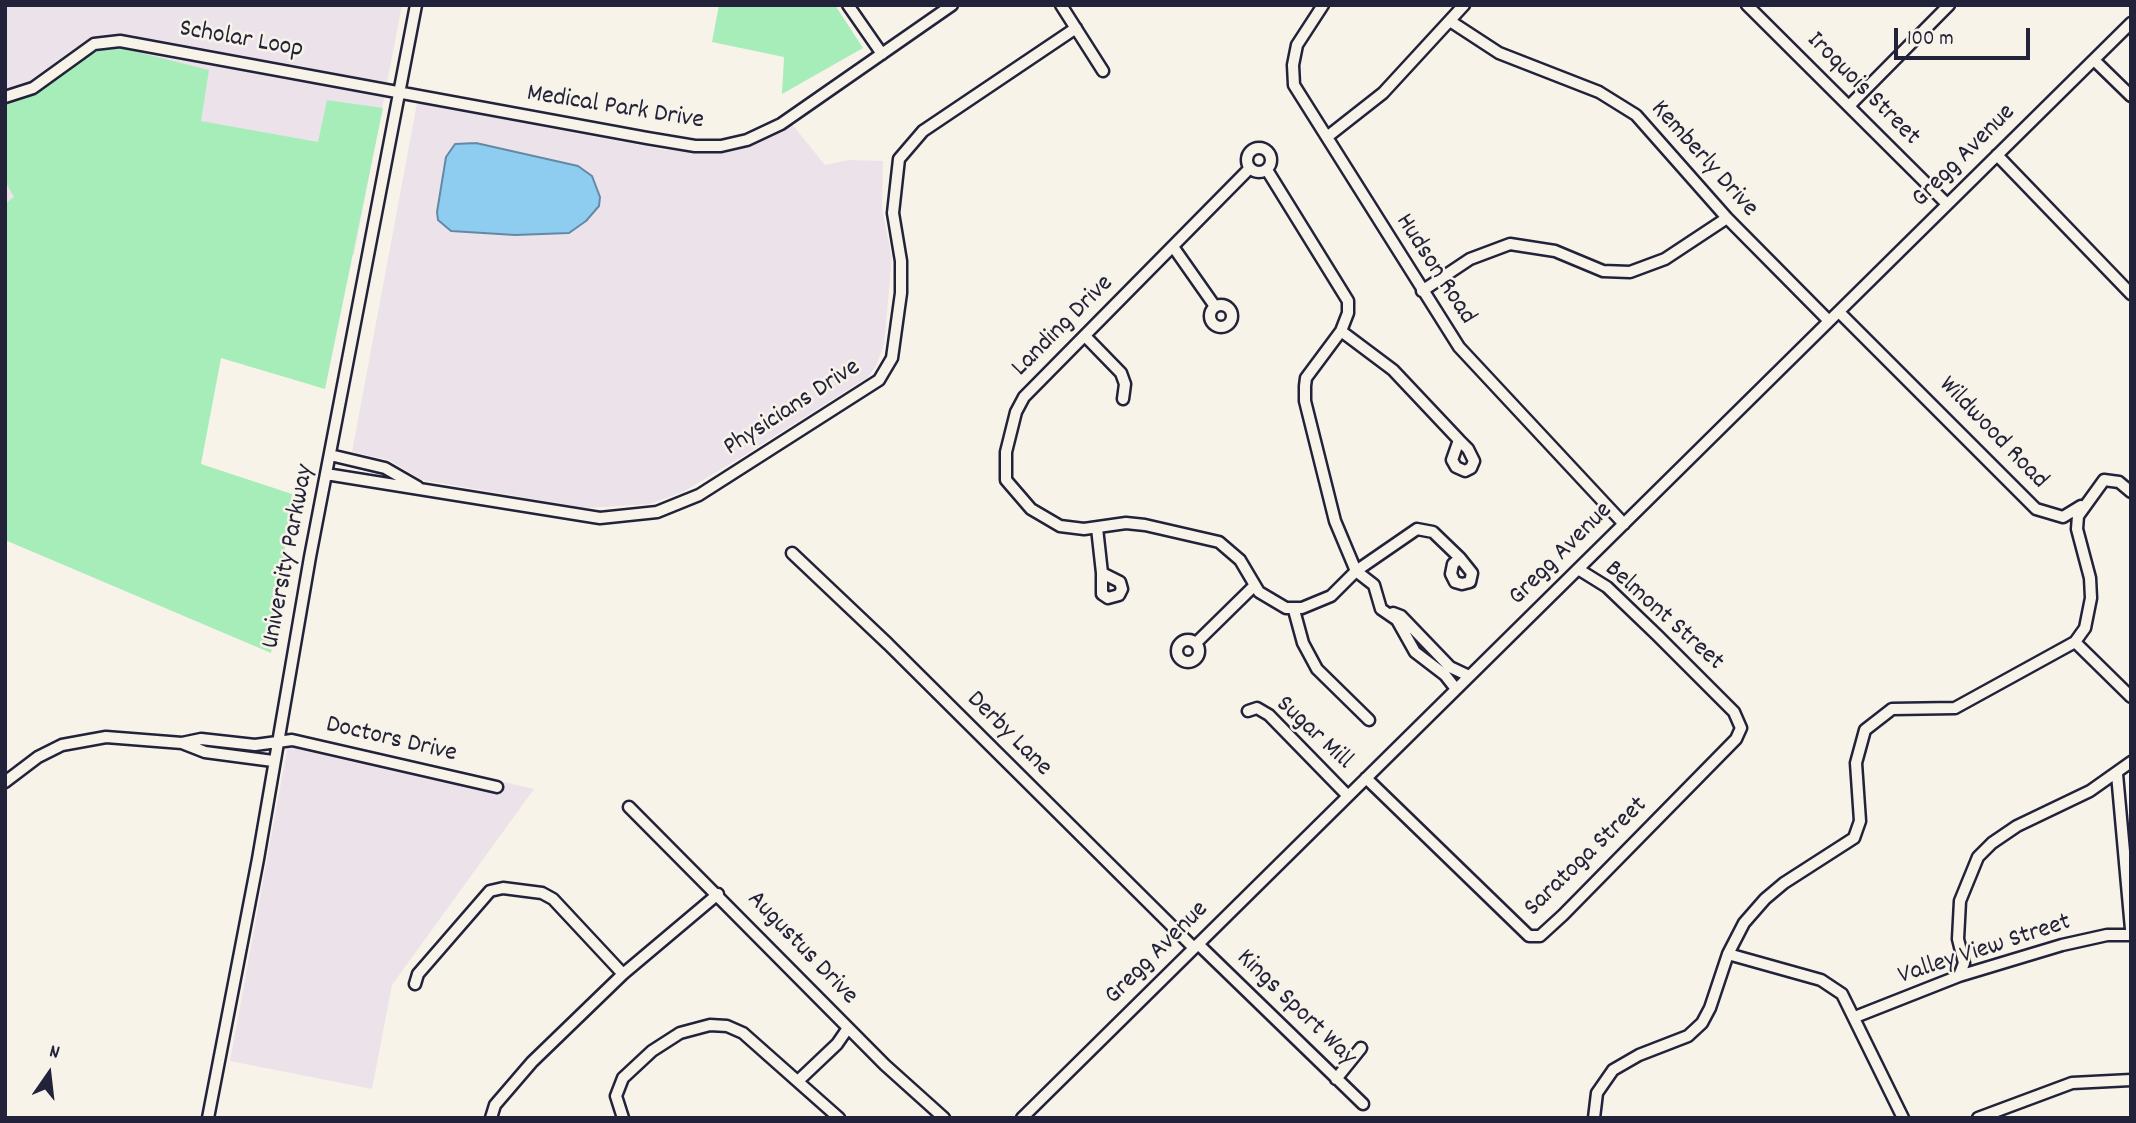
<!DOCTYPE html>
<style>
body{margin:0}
#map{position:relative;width:2136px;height:1123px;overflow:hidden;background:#f7f3e8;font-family:Dekko,sans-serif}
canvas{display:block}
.frame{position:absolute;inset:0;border:7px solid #22223b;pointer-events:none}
.north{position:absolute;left:14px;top:1039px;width:70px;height:70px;-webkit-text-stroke:5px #f7f3e8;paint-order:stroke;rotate:14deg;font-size:19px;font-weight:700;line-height:28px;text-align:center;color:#22223b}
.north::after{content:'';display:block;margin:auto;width:24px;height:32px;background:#22223b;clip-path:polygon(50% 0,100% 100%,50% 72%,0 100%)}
.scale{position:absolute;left:1894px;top:28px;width:136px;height:32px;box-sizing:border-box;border:4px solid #22223b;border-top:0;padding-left:9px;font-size:21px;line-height:24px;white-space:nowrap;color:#22223b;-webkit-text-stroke:5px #f7f3e8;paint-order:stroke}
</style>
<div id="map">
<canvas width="2136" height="1123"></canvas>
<div class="frame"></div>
<div class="north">N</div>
<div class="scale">100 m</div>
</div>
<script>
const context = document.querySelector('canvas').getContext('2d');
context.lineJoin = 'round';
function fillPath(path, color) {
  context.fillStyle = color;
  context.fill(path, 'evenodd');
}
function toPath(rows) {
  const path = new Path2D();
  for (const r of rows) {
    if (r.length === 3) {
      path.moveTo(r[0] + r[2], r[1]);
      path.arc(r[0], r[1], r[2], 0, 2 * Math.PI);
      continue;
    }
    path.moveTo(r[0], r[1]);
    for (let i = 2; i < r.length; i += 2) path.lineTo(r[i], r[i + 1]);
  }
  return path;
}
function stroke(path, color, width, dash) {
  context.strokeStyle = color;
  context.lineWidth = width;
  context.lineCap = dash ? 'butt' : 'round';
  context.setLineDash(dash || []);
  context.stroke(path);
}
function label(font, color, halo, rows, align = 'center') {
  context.font = font + ' Dekko,sans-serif';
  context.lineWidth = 5;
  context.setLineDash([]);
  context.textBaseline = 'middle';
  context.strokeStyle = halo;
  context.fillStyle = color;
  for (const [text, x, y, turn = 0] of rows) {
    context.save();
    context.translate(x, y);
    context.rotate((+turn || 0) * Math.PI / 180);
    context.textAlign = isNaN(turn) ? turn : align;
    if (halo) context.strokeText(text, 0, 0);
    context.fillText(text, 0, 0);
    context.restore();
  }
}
const built = toPath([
 [5,5,402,5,354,255,138,191,5,348],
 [417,103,666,150,724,152,759,142,791,123,825,165,848,160,883,161,882,209,892,258,884,345,876,366,868,377,740,458,683,492,650,504,586,508,422,480,389,460,352,452],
 [290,733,534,789,392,985,372,1089,230,1061]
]);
const green = toPath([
 [719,5,835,5,863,48,782,94,784,57,712,42],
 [113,46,209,70,201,121,318,142,327,100,383,108,325,389,221,358,201,464,292,494,271,653,5,540,5,204,14,197,5,181,5,104,56,77,88,54]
]);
const water = toPath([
 [476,143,578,166,592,176,600,197,599,206,586,221,569,233,515,235,451,231,438,220,437,212,446,157,455,144,476,143]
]);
const minor = toPath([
 [848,5,882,54],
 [1061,5,1103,71],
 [1323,5,1297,45,1293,65,1294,85,1459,347,1624,524],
 [1747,5,1947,204],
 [1450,21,1499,53,1599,92,1636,115,1727,218,1829,321],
 [2094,60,2131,96],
 [5,97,33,88,94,44,120,41,647,138,695,146,721,146,747,140,781,124,952,5],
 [1849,106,1949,5],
 [1327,137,1383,93,1464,5],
 [1259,160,12],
 [1997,155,2131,294],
 [1250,168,1024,397,1016,412,1006,452,1006,480,1031,509,1060,526,1084,529,1126,523,1145,525,1219,542,1240,560,1259,592,1286,608,1302,608,1331,596,1356,571,1417,529,1433,532,1460,558],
 [1267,170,1348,301,1348,313,1341,331,1306,378,1305,386,1305,401,1335,521,1356,571,1374,585,1381,609,1397,620,1415,652,1445,675,1456,689],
 [1174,248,1214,305],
 [1422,291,1470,259,1510,244,1555,251,1603,271,1630,272,1665,259,1727,218],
 [1221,316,11],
 [1839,312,2036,509,2063,517,2081,506],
 [1341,331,1393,370,1459,440],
 [1085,336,1121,373,1125,384,1123,399],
 [1459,440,1468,449,1474,461,1471,468,1465,471,1456,467,1452,460,1459,440],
 [330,455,385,468,418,487],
 [326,474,600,518,657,512,699,495,879,380,892,358,901,293,901,261,893,213,899,159,923,131,1076,28],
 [1097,528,1102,573],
 [792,553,888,644,1194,948],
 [1460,558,1472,573,1470,582,1462,584,1455,582,1451,574,1453,564,1460,558],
 [1102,573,1120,582,1122,589,1119,595,1108,598,1102,594,1102,573],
 [1294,610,1303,643,1317,669,1369,720],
 [1393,613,1401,616,1450,667,1469,676],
 [1188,651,11],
 [1197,642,1254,586],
 [2075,642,2131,697],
 [1248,711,1257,708,1269,715,1348,796],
 [182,743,205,752,273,761],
 [2117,774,2131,929],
 [1366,778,1529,936,1540,936,1563,915,1736,739,1741,728,1734,712,1657,635,1607,587,1578,569],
 [5,782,38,757,62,745,106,737,182,743,201,739,255,745,292,740,497,787],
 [629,807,885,1065,944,1118],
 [1198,944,1363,1104],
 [1728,954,1821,980,1842,994,1903,1118],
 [1959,976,1964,963,1958,939,1960,901,1978,857,1992,843,2017,826,2090,791,2131,762],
 [415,984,418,974,490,891,503,888,542,893,553,899,623,974],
 [1855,1017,1959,976,2062,945,2107,935,2131,935],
 [1336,1079,1361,1048],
 [798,1081,837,1044,848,1028],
 [208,1118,258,859,310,557,416,5],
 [491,1118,495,1105,532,1062,623,974,718,894],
 [623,1118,616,1096,623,1078,652,1051,680,1033,710,1025,727,1026,743,1033,839,1118],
 [1022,1118,2131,23],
 [1594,1118,1597,1093,1613,1070,1639,1055,1688,1036,1702,1023,1710,1008,1728,954,1744,923,1765,899,1784,883,1854,838,1860,821,1856,763,1865,730,1892,709,1955,708,2075,642,2085,628,2091,598,2090,578,2077,529,2078,516,2104,480,2119,482,2131,492],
 [1978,1118,2072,1083,2131,1080]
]);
const streetNames = [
 ["Scholar Loop",241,41,10],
 ["Iroquois Street",1862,90,45],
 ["Medical Park Drive",615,109,9],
 ["Gregg Avenue",1965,157,-45],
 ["Kemberly Drive",1703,160,48],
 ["Hudson Road",1434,270,57],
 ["Landing Drive",1064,327,-45],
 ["Physicians Drive",793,409,-33],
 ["Wildwood Road",1992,434,46],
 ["Gregg Avenue",1562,555,-45],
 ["University Parkway",290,557,-79],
 ["Belmont Street",1663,617,42],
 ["Sugar Mill",1313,734,43],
 ["Derby Lane",1008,735,45],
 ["Doctors Drive",391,741,13],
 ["Saratoga Street",1587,858,-44],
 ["Augustus Drive",801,949,46],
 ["Valley View Street",1985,951,-18],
 ["Gregg Avenue",1158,954,-45],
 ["Kings Sport Way",1295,1009,44]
];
fillPath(built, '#ece3ea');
fillPath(green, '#a7edb9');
fillPath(water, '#8ecdef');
stroke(water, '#6389a7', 2);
stroke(minor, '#22223b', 15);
stroke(minor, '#f7f3e8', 10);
label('26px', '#22223b', '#f7f3e8', streetNames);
</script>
